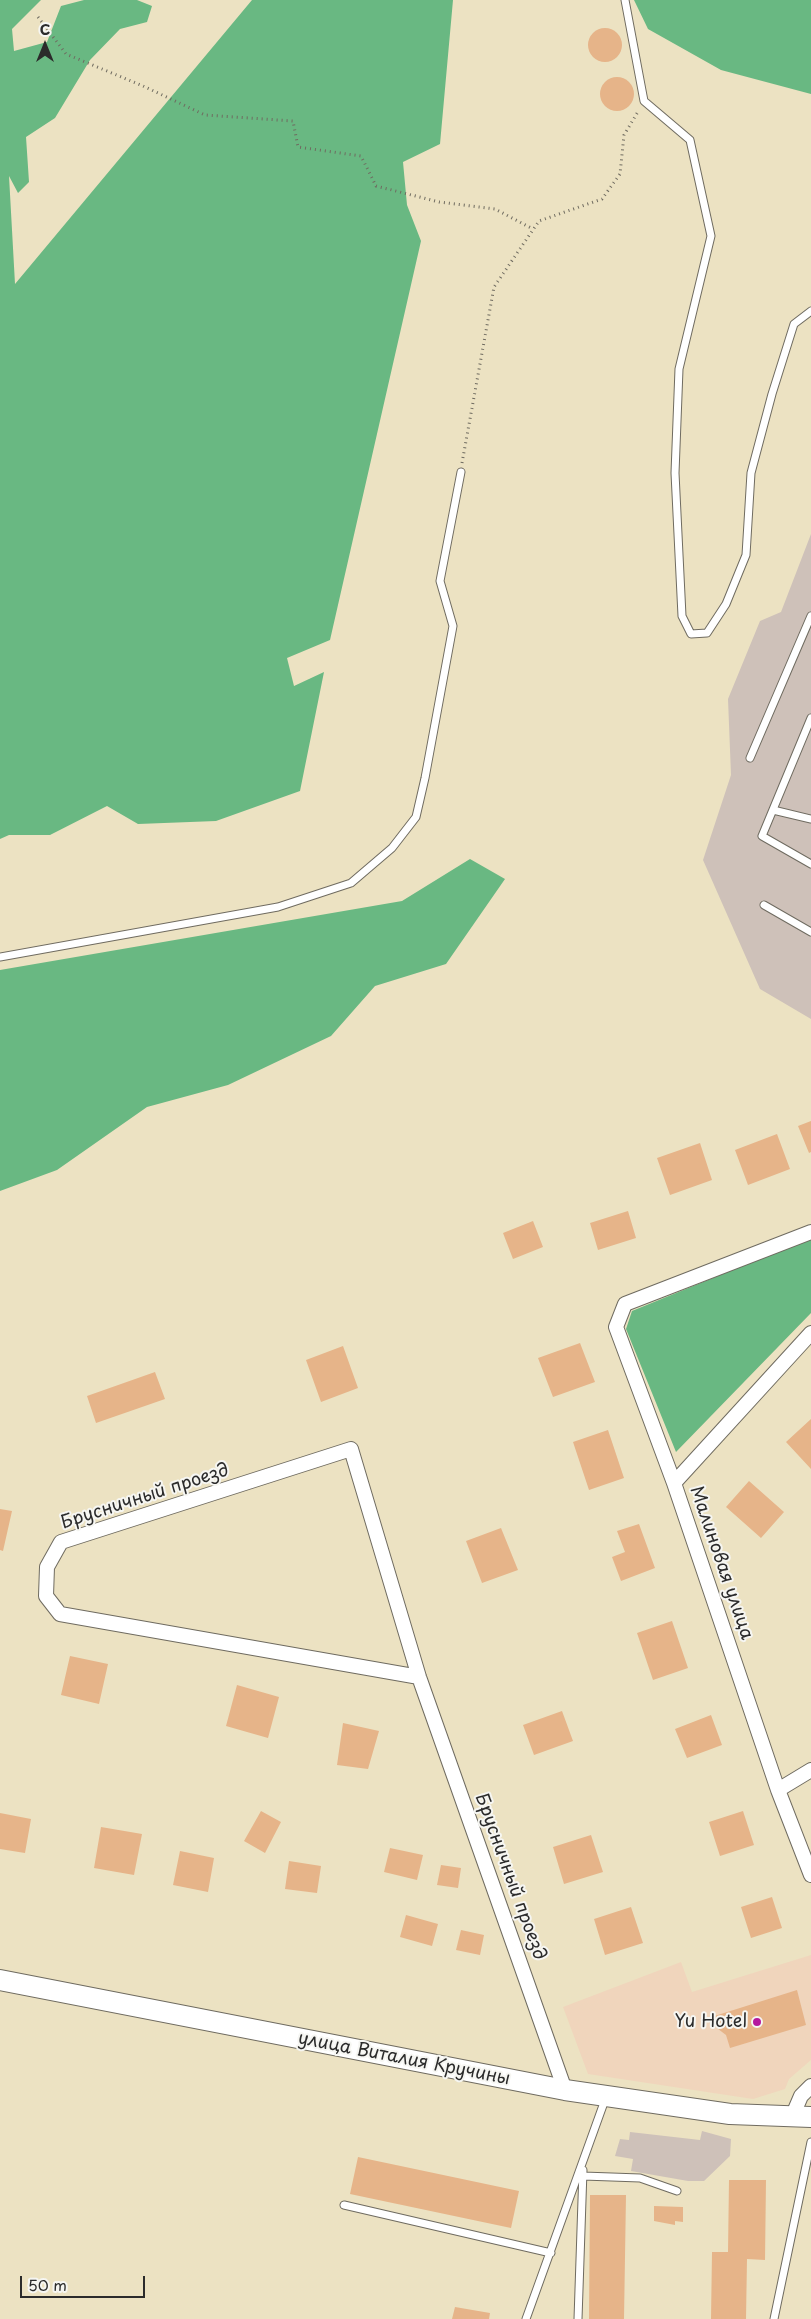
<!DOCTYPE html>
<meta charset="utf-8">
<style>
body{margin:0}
#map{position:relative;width:811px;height:2319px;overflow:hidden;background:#ece2c2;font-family:"Playpen Sans",sans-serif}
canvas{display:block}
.north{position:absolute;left:20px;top:20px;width:50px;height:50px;-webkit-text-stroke:4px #f6f6f2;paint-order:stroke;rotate:0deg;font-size:14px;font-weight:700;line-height:20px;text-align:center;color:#2b2b2b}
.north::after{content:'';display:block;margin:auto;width:18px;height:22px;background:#2b2b2b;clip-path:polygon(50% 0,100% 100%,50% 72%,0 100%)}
.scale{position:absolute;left:20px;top:2276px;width:125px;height:22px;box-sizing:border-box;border:2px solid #2b2b2b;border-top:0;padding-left:6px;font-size:15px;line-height:18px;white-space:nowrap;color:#2b2b2b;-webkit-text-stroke:4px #f6f6f2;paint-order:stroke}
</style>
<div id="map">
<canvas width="811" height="2319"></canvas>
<div class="north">С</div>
<div class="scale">50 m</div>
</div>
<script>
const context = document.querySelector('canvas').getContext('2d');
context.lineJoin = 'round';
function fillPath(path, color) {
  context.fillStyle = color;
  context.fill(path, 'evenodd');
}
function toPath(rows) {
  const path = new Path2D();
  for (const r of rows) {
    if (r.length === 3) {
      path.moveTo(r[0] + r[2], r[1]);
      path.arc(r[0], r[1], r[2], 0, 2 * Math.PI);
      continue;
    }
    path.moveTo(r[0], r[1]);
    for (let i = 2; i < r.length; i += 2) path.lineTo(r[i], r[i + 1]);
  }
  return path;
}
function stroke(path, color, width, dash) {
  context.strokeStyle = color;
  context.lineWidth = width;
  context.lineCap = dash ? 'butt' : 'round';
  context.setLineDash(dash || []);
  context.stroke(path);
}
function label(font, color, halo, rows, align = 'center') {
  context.font = font + ' "Playpen Sans",sans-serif';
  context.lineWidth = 4;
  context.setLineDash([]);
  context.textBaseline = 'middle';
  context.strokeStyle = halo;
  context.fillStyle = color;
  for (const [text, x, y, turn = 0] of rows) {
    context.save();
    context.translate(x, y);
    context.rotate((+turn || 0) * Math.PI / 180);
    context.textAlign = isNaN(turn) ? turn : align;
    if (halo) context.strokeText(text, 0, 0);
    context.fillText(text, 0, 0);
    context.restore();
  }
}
const built = toPath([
 [811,1955,811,2060,789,2079,785,2089,753,2099,588,2074,563,2007,681,1962,692,1992]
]);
const industrial = toPath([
 [811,534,811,1019,760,989,703,860,731,775,728,699,760,621,781,612],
 [702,2131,731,2139,730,2156,704,2181,688,2181,631,2171,633,2159,615,2156,620,2139,629,2140,630,2132,700,2140]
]);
const forest = toPath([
 [0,0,41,0,12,29,14,51,47,42,61,6,84,0,137,0,152,6,147,22,120,29,90,60,55,118,26,137,29,182,18,193,9,176,15,284,252,0,453,0,440,144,403,162,407,205,421,241,330,640,287,658,294,686,324,672,300,791,216,821,138,824,107,806,50,835,9,835,0,839],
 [634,0,811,0,811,94,721,70,648,29],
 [470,859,505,879,446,964,375,986,331,1036,228,1085,147,1107,57,1170,0,1191,0,970,402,901],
 [811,1238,811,1313,676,1452,626,1329,632,1311]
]);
const building = toPath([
 [605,45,17],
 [617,94,17],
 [811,1121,811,1152,809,1153,798,1126],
 [777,1134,790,1169,748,1185,735,1150],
 [700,1143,712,1180,670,1195,657,1158],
 [628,1211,636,1238,598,1250,590,1223],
 [533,1221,543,1247,513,1259,503,1233],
 [580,1343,595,1382,553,1397,538,1358],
 [343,1346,358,1388,321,1402,306,1360],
 [155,1372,165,1399,96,1423,87,1396],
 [811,1419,811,1469,786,1442],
 [608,1430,624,1478,589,1490,573,1442],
 [749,1481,784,1512,761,1538,726,1507],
 [0,1509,12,1511,3,1551,0,1550],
 [639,1524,655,1568,621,1581,612,1557,625,1552,617,1531],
 [501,1528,518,1570,482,1583,466,1541],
 [672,1621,688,1668,653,1680,637,1633],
 [70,1656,108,1664,99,1704,61,1695],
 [237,1685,279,1697,268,1738,226,1726],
 [562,1711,573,1741,534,1755,523,1725],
 [711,1715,722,1745,687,1758,675,1729],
 [343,1723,379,1731,368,1769,337,1765],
 [261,1811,281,1822,265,1853,244,1841],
 [743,1811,754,1845,720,1856,709,1822],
 [0,1813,31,1819,25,1853,0,1849],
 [101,1827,142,1834,134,1875,94,1868],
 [591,1835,603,1872,564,1884,553,1847],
 [390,1848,423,1855,417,1880,384,1872],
 [180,1851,214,1858,208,1892,173,1885],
 [289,1861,321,1866,317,1893,285,1889],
 [441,1865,461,1868,458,1888,437,1885],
 [772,1897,782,1928,751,1938,741,1907],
 [631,1907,643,1943,605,1955,594,1919],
 [406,1915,438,1924,432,1946,400,1937],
 [461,1930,484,1935,480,1955,456,1950],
 [797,1990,806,2025,730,2048,726,2035,705,2019],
 [358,2157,519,2191,511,2228,350,2194],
 [729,2180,766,2180,765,2260,747,2259,746,2319,711,2319,712,2252,728,2252],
 [590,2195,626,2195,624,2319,589,2319],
 [654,2206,683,2207,683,2222,675,2221,675,2225,654,2221],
 [455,2307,490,2313,489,2319,452,2319]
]);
const path = toPath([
 [38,17,66,54,143,86,205,115,293,121,298,147,361,156,376,186,439,202,495,209,533,229],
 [462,463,494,287,539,221,602,199,620,174,624,135,639,110]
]);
const lane = toPath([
 [625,0,644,101,690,140,711,236,679,369,675,473,682,616,691,634,707,633,726,604,746,555,751,473,772,394,794,324,811,311],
 [811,718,762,836,811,864],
 [750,758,811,616],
 [773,810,811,819],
 [764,905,811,932],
 [0,957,278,907,351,883,392,848,416,817,425,778,453,626,440,581,461,472],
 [583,2176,640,2178,677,2191],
 [344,2205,551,2253],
 [526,2319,606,2097],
 [578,2319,583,2170],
 [774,2319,811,2142]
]);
const street = toPath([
 [811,1333,674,1483,778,1790,811,1875],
 [674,1483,616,1327,625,1304,811,1232],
 [419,1677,60,1614,46,1596,47,1567,61,1542,351,1449,419,1677,565,2090],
 [778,1790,811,1770],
 [792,2117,801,2096,811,2086]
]);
const secondary = toPath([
 [0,1980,565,2090,730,2114,811,2117]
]);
const markers = [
 [757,2022,5,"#b5179e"]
];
const streetNames = [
 ["Брусничный проезд",145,1497,-18],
 ["Малиновая улица",721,1563,71],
 ["Брусничный проезд",510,1877,70],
 ["улица Виталия Кручины",404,2059,11]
];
const poiNames = [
 ["Yu Hotel",747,2022]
];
fillPath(built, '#f0d5bc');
fillPath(industrial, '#cec1b9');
fillPath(forest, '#69b882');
fillPath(building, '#e6b489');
stroke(lane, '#6f6b60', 9);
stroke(street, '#6f6b60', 16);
stroke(secondary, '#6f6b60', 22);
stroke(path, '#6f6b60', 3, [1, 4]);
stroke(lane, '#fff', 7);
stroke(street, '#fff', 14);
stroke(secondary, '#fff', 20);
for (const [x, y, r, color] of markers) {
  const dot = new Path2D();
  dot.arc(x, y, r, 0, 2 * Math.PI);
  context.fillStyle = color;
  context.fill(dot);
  stroke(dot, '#f6f6f2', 2);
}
label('18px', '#2b2b2b', '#f6f6f2', streetNames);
label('18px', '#2b2b2b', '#f6f6f2', poiNames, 'right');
</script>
